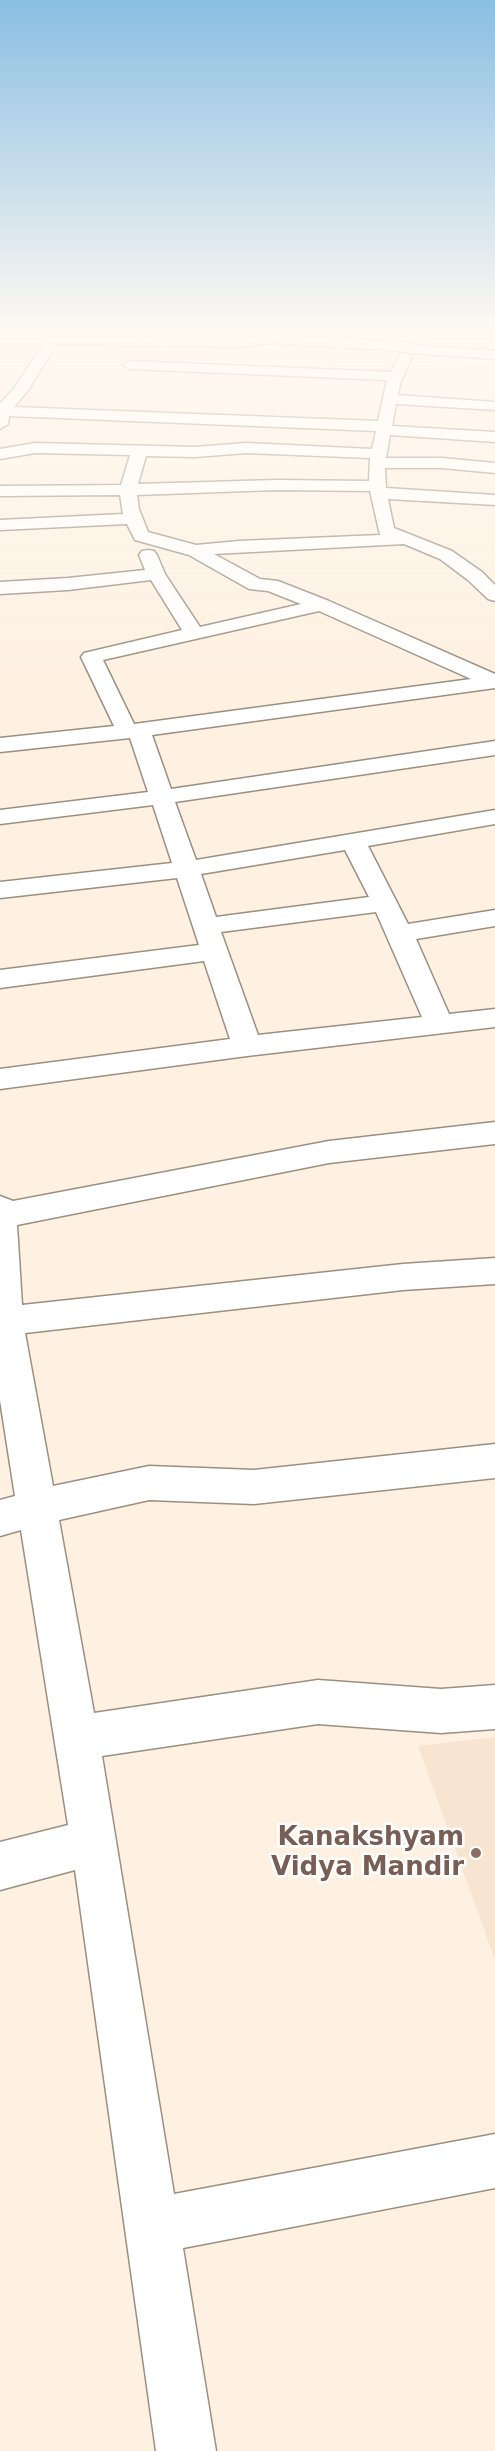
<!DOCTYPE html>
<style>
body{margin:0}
canvas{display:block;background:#fef1e2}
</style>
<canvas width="495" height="2451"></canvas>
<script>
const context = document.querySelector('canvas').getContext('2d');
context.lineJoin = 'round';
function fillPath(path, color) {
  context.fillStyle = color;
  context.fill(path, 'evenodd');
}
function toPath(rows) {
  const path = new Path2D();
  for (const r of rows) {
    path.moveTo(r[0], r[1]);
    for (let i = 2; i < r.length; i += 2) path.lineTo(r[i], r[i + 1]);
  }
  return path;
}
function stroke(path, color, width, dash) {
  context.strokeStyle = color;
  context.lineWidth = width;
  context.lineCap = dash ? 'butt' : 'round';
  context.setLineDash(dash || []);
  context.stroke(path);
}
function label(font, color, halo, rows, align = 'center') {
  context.font = font + ' "DejaVu Sans",sans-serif';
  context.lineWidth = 5;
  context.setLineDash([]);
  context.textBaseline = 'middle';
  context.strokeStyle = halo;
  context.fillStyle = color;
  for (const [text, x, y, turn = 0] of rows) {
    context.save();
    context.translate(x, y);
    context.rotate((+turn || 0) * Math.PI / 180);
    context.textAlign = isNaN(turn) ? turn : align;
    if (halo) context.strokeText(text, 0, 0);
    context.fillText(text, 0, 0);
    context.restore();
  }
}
const built = toPath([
 [495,1737,495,1960,418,1746]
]);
const minor = toPath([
 [271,335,410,343,416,345,495,351,495,359,409,353,403,351,271,343,240,347,57,344,28,390,14,407,378,421,387,380,130,369,123,365,130,361,391,372,400,354,405,353,412,357,400,383,398,395,495,402,495,410,396,404,392,426,495,432,495,442,390,435,386,458,442,458,495,463,495,473,442,468,385,468,386,488,495,495,495,505,388,499,394,528,452,551,482,572,495,585,495,601,488,599,468,580,440,559,404,544,214,554,260,579,278,581,329,601,495,674,495,688,152,735,171,789,495,741,495,755,175,802,196,860,495,810,495,824,368,846,408,924,495,910,495,926,416,939,449,1014,495,1009,495,1027,247,1056,0,1089,0,1069,230,1039,204,961,0,988,0,970,199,945,177,878,0,898,0,882,172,863,153,805,0,824,0,810,148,792,130,738,0,752,0,738,114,726,81,657,84,653,182,630,151,580,68,590,0,594,0,582,68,578,145,570,139,555,142,551,148,550,154,551,157,555,165,574,200,627,301,604,268,591,249,589,189,555,135,540,127,524,0,530,0,520,123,514,120,495,0,496,0,486,121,485,130,455,35,453,0,459,0,449,35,443,195,447,246,443,372,449,376,431,9,416,8,424,0,429,0,404,15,387,48,337,240,339,271,335],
 [246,453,370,458,369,481,276,480,138,484,146,456,195,457,246,453],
 [276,490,370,491,380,535,239,541,196,545,148,532,139,509,137,495,276,490],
 [319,611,471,679,134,724,103,660,319,611],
 [345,850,369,897,216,917,201,874,345,850],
 [376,912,422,1017,258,1035,221,932,376,912],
 [495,1122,495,1144,329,1163,17,1225,22,1305,403,1264,495,1258,495,1284,403,1290,25,1333,53,1486,149,1466,254,1470,495,1444,495,1478,254,1504,149,1500,59,1520,94,1713,318,1680,441,1689,495,1685,495,1729,441,1733,318,1724,102,1756,174,2194,495,2134,495,2188,183,2248,216,2451,156,2451,75,1870,0,1890,0,1842,68,1825,21,1530,0,1536,0,1500,15,1496,0,1400,0,1196,13,1201,329,1141,495,1122]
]);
const markers = [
 [476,1853,6,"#8d6e63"]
];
const nearEducationnames = [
 ["Kanakshyam",464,1838],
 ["Vidya Mandir",464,1868]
];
fillPath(built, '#f8e5d1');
stroke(minor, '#9b8f82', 3);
fillPath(minor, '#fff');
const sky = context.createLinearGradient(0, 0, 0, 676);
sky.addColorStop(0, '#8abfe3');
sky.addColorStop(0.49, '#fff9f2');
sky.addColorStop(1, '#fff9f200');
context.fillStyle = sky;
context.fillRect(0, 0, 495, 676);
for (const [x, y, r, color] of markers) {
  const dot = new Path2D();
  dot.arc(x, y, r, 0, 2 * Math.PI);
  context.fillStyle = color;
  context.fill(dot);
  stroke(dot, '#fff', 2);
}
label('bold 26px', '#785e54', '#fff', nearEducationnames, 'right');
</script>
